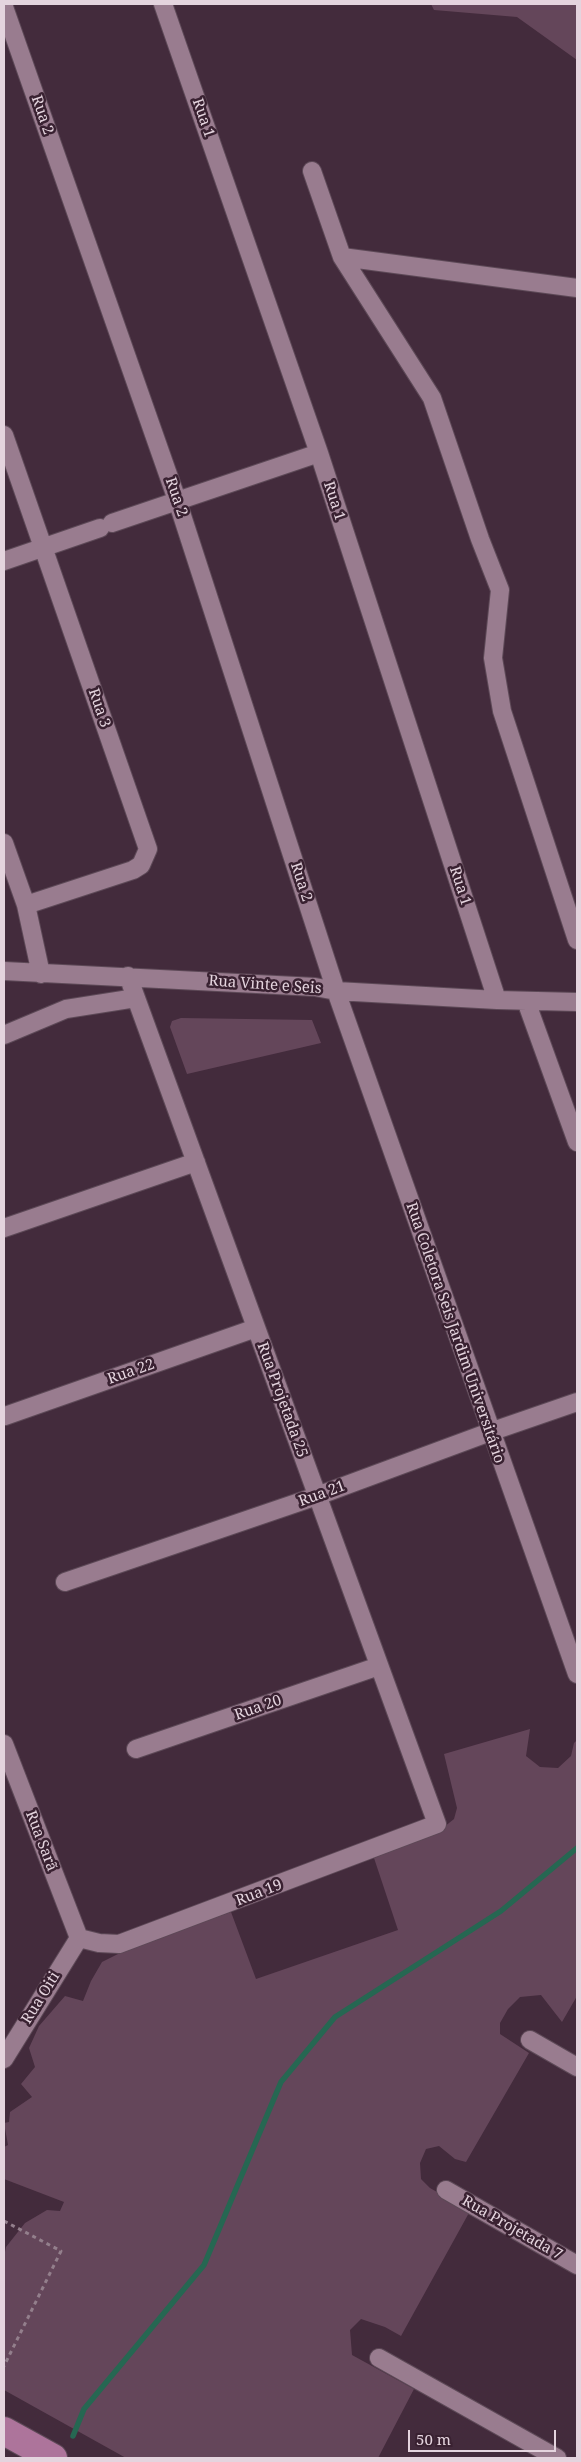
<!DOCTYPE html>
<meta charset="utf-8">
<style>
body{margin:0}
#map{position:relative;width:581px;height:2462px;overflow:hidden;background:#432b3c;font-family:"Noto Serif",serif}
canvas{display:block}
.frame{position:absolute;inset:0;border:5px solid #e4d4de;pointer-events:none}
.scale{position:absolute;left:408px;top:2430px;width:148px;height:22px;box-sizing:border-box;border:2px solid #e4d4de;border-top:0;padding-left:6px;font-size:15px;line-height:18px;white-space:nowrap;color:#e4d4de;-webkit-text-stroke:4px #392131;paint-order:stroke}
</style>
<div id="map">
<canvas width="581" height="2462"></canvas>
<div class="frame"></div>
<div class="scale">50 m</div>
</div>
<script>
const context = document.querySelector('canvas').getContext('2d');
context.lineJoin = 'round';
function fillPath(path, color) {
  context.fillStyle = color;
  context.fill(path, 'evenodd');
}
function toPath(rows) {
  const path = new Path2D();
  for (const r of rows) {
    path.moveTo(r[0], r[1]);
    for (let i = 2; i < r.length; i += 2) path.lineTo(r[i], r[i + 1]);
  }
  return path;
}
function stroke(path, color, width, dash) {
  context.strokeStyle = color;
  context.lineWidth = width;
  context.lineCap = dash ? 'butt' : 'round';
  context.setLineDash(dash || []);
  context.stroke(path);
}
function label(font, color, halo, rows, align = 'center') {
  context.font = font + ' "Noto Serif",serif';
  context.lineWidth = 5;
  context.setLineDash([]);
  context.textBaseline = 'middle';
  context.strokeStyle = halo;
  context.fillStyle = color;
  for (const [text, x, y, turn = 0] of rows) {
    context.save();
    context.translate(x, y);
    context.rotate((+turn || 0) * Math.PI / 180);
    context.textAlign = isNaN(turn) ? turn : align;
    if (halo) context.strokeText(text, 0, 0);
    context.fillText(text, 0, 0);
    context.restore();
  }
}
const green = toPath([
 [431,4,577,4,577,60,517,17,434,10],
 [181,1018,312,1020,321,1043,187,1074,170,1027,172,1021],
 [530,1729,526,1756,540,1767,558,1768,571,1756,574,1743,577,1740,577,1996,562,2022,541,1995,520,1997,508,2009,500,2023,500,2034,529,2053,466,2162,455,2159,439,2146,426,2149,420,2163,421,2179,430,2188,470,2211,401,2336,385,2327,361,2319,350,2330,352,2355,414,2389,378,2458,126,2458,4,2390,4,2257,6,2247,25,2223,47,2210,60,2211,64,2202,4,2179,4,2147,8,2145,4,2123,9,2122,10,2112,32,2097,21,2084,35,2067,29,2048,39,2026,65,1996,83,2001,91,1981,102,1962,140,1943,231,1912,256,1979,398,1930,374,1858,444,1827,454,1819,457,1808,444,1754]
]);
const stream = toPath([
 [73,2436,84,2409,204,2265,281,2082,335,2017,501,1911,577,1848]
]);
const path = toPath([
 [4,2221,61,2251,4,2366]
]);
const street = toPath([
 [163,4,319,453,497,1000],
 [4,7,177,500,336,991,577,1674],
 [312,171,342,257,432,398,480,539,500,590,493,658,502,711,577,940],
 [342,257,577,288],
 [4,435,148,849,141,865,133,870,26,905],
 [112,523,319,453],
 [4,561,100,528],
 [4,843,26,905,41,974],
 [4,971,315,987,336,991,497,1000,577,1002],
 [526,1001,577,1142],
 [4,1035,66,1009,136,998],
 [4,1228,196,1162],
 [5,1416,256,1328],
 [65,1582,317,1496,490,1432,577,1402],
 [4,1744,79,1938],
 [136,1749,379,1666],
 [79,1938,99,1943,119,1944,437,1824,128,976],
 [530,2040,577,2067],
 [4,2059,79,1938],
 [446,2190,577,2265],
 [379,2358,557,2458]
]);
const primary = toPath([
 [4,2431,53,2458]
]);
const streetNames = [
 ["Rua 2",42,115,71],
 ["Rua 1",203,118,71],
 ["Rua 2",176,497,71],
 ["Rua 1",334,501,72],
 ["Rua 3",99,708,71],
 ["Rua 2",301,882,72],
 ["Rua 1",460,886,72],
 ["Rua Vinte e Seis",265,985,4],
 ["Rua Coletora Seis Jardim Universitário",455,1333,71],
 ["Rua 22",131,1372,-19],
 ["Rua Projetada 25",282,1400,70],
 ["Rua 21",322,1494,-20],
 ["Rua 20",258,1708,-19],
 ["Rua Sarã",41,1841,69],
 ["Rua 19",259,1893,-21],
 ["Rua Oiti",41,1998,-58],
 ["Rua Projetada 7",512,2228,30]
];
fillPath(green, '#64465a');
stroke(stream, '#266752', 5.5);
stroke(street, '#5d4957', 20);
stroke(primary, '#5d4957', 30);
stroke(path, '#937f8c', 3, [4, 4]);
stroke(street, '#997c8f', 18);
stroke(primary, '#ad749b', 28);
label('15px', '#e4d4de', '#392131', streetNames);
</script>
